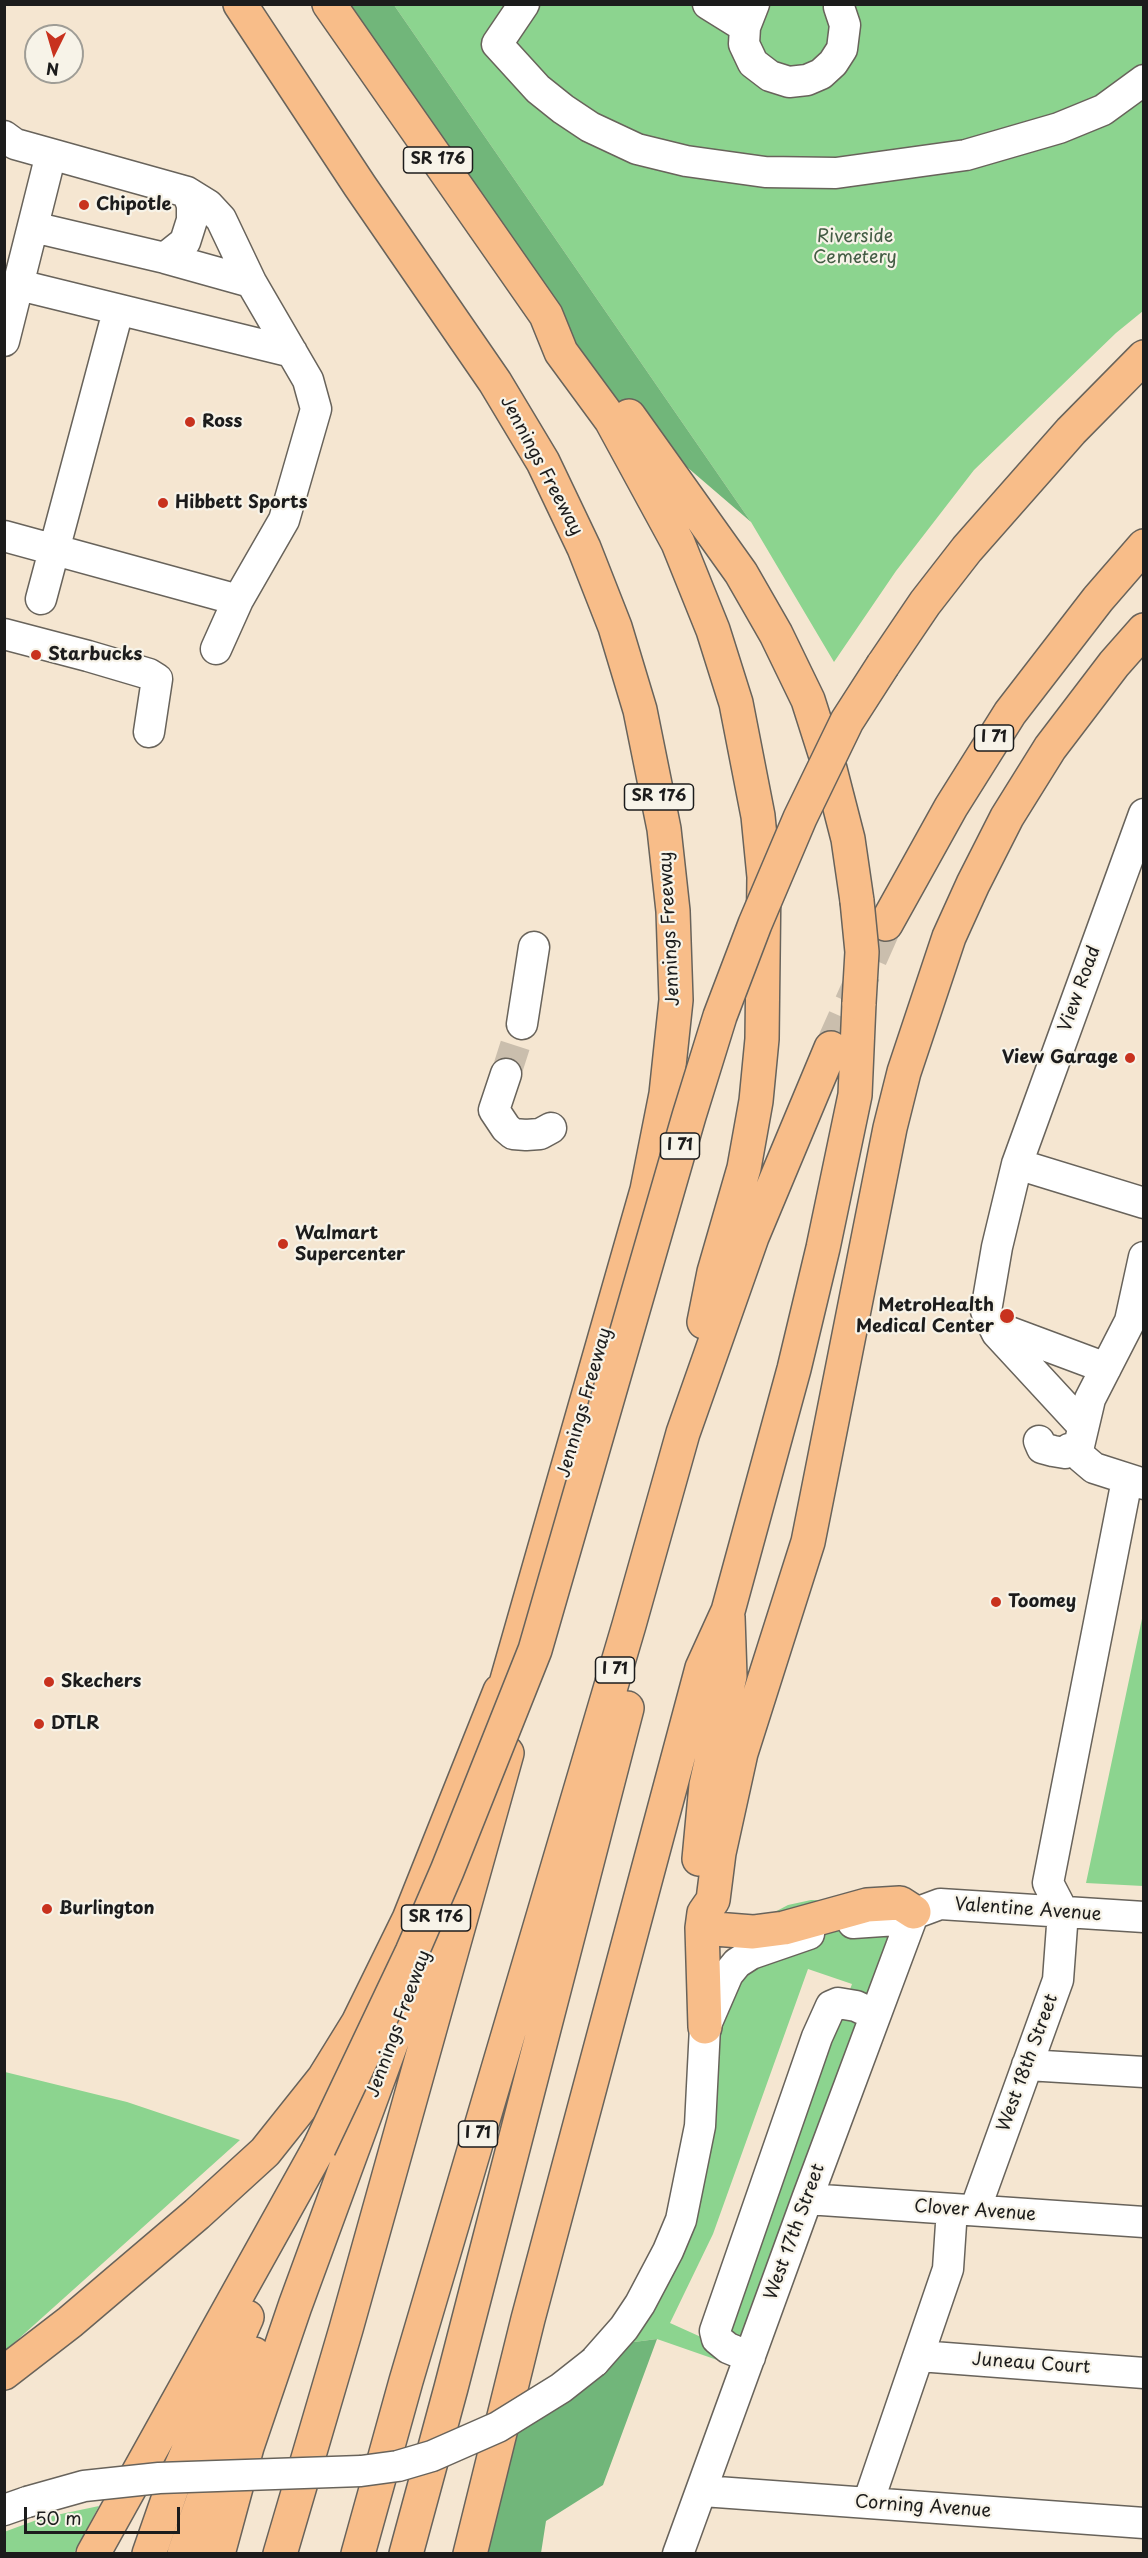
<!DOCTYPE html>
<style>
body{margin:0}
#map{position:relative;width:1148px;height:2558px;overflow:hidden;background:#f5e6d1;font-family:"Playpen Sans",sans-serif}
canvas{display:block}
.frame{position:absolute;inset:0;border:6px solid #1c1c1c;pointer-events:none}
.north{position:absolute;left:24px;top:24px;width:60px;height:60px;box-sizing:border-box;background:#f7f3e8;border:2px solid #9f9d96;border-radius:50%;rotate:185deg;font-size:16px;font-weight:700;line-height:24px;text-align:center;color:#1c1c1c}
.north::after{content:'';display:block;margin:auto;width:21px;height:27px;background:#c8321e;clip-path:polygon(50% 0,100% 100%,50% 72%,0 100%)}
.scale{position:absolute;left:24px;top:2507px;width:156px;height:27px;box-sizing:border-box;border:3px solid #1c1c1c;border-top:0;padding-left:8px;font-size:18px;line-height:21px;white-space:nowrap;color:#1c1c1c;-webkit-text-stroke:4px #f7f3e8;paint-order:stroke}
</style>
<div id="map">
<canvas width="1148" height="2558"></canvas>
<div class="frame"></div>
<div class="north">N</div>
<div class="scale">50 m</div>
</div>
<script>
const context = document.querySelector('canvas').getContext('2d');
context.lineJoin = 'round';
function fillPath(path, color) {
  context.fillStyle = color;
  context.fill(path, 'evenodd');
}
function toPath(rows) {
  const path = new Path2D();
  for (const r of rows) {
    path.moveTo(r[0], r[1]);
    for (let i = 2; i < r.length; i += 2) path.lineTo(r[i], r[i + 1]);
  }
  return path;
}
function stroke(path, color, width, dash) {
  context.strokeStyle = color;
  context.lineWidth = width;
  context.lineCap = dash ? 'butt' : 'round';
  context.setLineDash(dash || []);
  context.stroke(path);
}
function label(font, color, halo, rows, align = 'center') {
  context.font = font + ' "Playpen Sans",sans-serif';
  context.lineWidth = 4.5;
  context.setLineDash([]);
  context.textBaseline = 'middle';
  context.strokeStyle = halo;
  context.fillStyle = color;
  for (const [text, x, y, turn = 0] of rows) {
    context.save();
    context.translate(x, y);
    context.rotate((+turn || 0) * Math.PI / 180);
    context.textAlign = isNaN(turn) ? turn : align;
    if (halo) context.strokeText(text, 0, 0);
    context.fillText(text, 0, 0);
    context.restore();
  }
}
const green = toPath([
 [394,5,1143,5,1143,311,1116,333,974,470,896,571,834,662,751,522],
 [1143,1614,1143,1886,1086,1883],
 [811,1900,918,1902,745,2372,723,2362,657,2339,611,2345,654,2278,719,2027,771,1914,788,1905],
 [808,1969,852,1984,721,2346,670,2323,713,2234],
 [5,2072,127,2102,240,2140,5,2351],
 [99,2506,74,2553,5,2553,4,2532,42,2518]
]);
const forest = toPath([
 [329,5,394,5,751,522,631,419,546,315],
 [657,2339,603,2485,546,2521,541,2553,470,2554,498,2427,611,2345]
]);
const minorTunnel = toPath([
 [506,1074,522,1024]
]);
const highwayTunnel = toPath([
 [831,1048,886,924]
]);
const minor = toPath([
 [524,4,497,44,538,89,563,109,590,127,637,149,686,161,765,172,836,173,966,155,1059,128,1103,110,1144,80],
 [708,4,745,27,754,4],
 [745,27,744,44,753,63,770,76,789,82,807,80,821,74,833,63,842,49,845,25,839,7],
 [4,136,15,144,187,192,208,205,221,219,251,282,308,380,316,409,284,520,238,600,216,649],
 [33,227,165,258,251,282],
 [165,258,185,242,192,220,192,205,187,192],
 [19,285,292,352],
 [4,341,51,154],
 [4,536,238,600],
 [41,599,118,311],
 [4,634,88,656,149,674,157,679,149,732],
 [522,1024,534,947],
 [506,1074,494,1110,506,1128,513,1134,526,1135,540,1134,551,1128],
 [1017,1164,1144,1203],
 [1144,1257,1130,1321,1090,1399,1078,1450,1081,1457,1094,1468,1144,1484],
 [996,1327,1106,1368],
 [1082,1425,997,1333,986,1311,997,1247,1017,1164,1144,814],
 [1039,1441,1042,1448,1053,1451,1065,1453,1069,1449,1078,1450],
 [853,1923,897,1920,940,1904,1144,1917],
 [1027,2065,1144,2072],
 [807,2199,1144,2222],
 [975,2210,1058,1980,1063,1912,1048,1883,1127,1480],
 [919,2356,1144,2373],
 [750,2357,728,2348,717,2339,715,2331,817,2037,831,2006,838,2003,856,2006,875,2015],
 [594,2362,624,2328,640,2304,668,2251,681,2220,700,2126,705,2027,728,1974,737,1963,751,1954,809,1934],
 [703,2491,1144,2523],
 [868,2503,948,2269,952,2209],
 [4,2510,27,2502],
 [678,2554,807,2199,914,1912]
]);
const highway = toPath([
 [240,4,360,186,495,382,543,462,584,548,615,627,640,710,664,829,673,911,676,1000,666,1094,647,1190,497,1715],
 [329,4,546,315,561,352,611,420,678,543,713,630,736,703,758,816,764,877,762,1039,756,1101,744,1168,714,1272,704,1322],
 [629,416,741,573,776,634,808,700,830,769,848,839,857,901],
 [883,665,925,603,967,549,1071,431,1144,357],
 [886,924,951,807,1010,713,1098,599,1144,546],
 [699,1859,706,1785,730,1676,728,1617],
 [702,1928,753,1932,784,1928,867,1905,900,1903,914,1912],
 [705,2027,702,1928,704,1913,713,1900,719,1853,741,1753,808,1542,890,1128,904,1072,949,937,973,884,1007,817,1050,748,1114,664,1144,630],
 [4,2373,70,2322,197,2214,265,2152,324,2078,358,2023,409,1919,500,1691],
 [93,2554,319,2148],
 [149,2554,173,2485,247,2317],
 [184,2554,254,2354],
 [218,2554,247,2447,295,2306,428,1943],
 [280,2554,346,2329,507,1753],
 [358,2554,406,2381,629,1625,683,1433,752,1237,831,1048],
 [406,2554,451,2388,627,1708],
 [470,2554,528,2319,702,1668,728,1611,794,1369,823,1248,855,1095,859,1003]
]);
const minorBridge = toPath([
 [27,2502,84,2486,159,2478,361,2471,398,2466,432,2456,498,2427,561,2388,594,2362]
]);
const highwayBridge = toPath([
 [857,901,862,952,859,1003],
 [319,2148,412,1952,447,1871,535,1650,689,1116,720,1016,755,924,800,818,847,721,883,665]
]);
const markers = [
 [84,205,6,"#c8321e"],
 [190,422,6,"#c8321e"],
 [163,503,6,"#c8321e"],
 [36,655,6,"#c8321e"],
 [1130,1058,6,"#c8321e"],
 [283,1244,6,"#c8321e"],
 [1007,1316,8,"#c8321e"],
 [996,1602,6,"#c8321e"],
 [49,1682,6,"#c8321e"],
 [39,1724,6,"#c8321e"],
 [47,1909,6,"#c8321e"]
];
const shields = [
 [438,160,69],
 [994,738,39],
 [659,797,69],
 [680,1146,39],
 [615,1670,39],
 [436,1918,69],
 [478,2134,39]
];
const shieldNames = [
 ["SR 176",438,160],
 ["I 71",994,738],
 ["SR 176",659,797],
 ["I 71",680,1146],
 ["I 71",615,1670],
 ["SR 176",436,1918],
 ["I 71",478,2134]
];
const poiNames = [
 ["Chipotle",96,205],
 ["Ross",202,422],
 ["Hibbett Sports",175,503],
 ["Starbucks",48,655],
 ["View Garage",1118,1058,"right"],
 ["Walmart",295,1234],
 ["Supercenter",295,1255],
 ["MetroHealth",994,1306,"right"],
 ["Medical Center",994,1327,"right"],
 ["Toomey",1008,1602],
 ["Skechers",61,1682],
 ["DTLR",51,1724],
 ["Burlington",59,1909]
];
const parkNames = [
 ["Riverside",855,237],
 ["Cemetery",855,258]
];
const streetNames = [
 ["Jennings Freeway",541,466,62],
 ["Jennings Freeway",670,929,-93],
 ["View Road",1080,989,-70],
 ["Jennings Freeway",585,1403,-74],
 ["Valentine Avenue",1028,1910,4],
 ["Jennings Freeway",399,2024,-70],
 ["West 18th Street",1028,2063,-70],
 ["Clover Avenue",975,2211,4],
 ["West 17th Street",795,2232,-70],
 ["Juneau Court",1031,2364,4],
 ["Corning Avenue",923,2507,4]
];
fillPath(green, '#8cd48f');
fillPath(forest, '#71b67a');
stroke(minorTunnel, '#cabead', 30, [30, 15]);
stroke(highwayTunnel, '#cabead', 33, [33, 16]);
stroke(minor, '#68635b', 33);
stroke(highway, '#68635b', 36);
stroke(minor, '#fff', 30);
stroke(highway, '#f8bd89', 33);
stroke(minorBridge, '#68635b', 33, []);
stroke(highwayBridge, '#68635b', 36, []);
stroke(minorBridge, '#fff', 30);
stroke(highwayBridge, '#f8bd89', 33);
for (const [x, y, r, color] of markers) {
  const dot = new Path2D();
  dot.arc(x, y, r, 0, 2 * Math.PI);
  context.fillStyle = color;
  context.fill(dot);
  stroke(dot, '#f7f3e8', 2);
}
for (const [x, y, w] of shields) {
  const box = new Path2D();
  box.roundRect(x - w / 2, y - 13, w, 26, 4.5);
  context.fillStyle = '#f7f3e8';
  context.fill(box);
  stroke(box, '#1c1c1c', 1.5);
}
label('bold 16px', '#1c1c1c', null, shieldNames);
label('bold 18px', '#1c1c1c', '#f7f3e8', poiNames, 'left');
label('18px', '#435c44', '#f7f3e8', parkNames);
label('18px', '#1c1c1c', '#f7f3e8', streetNames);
</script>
